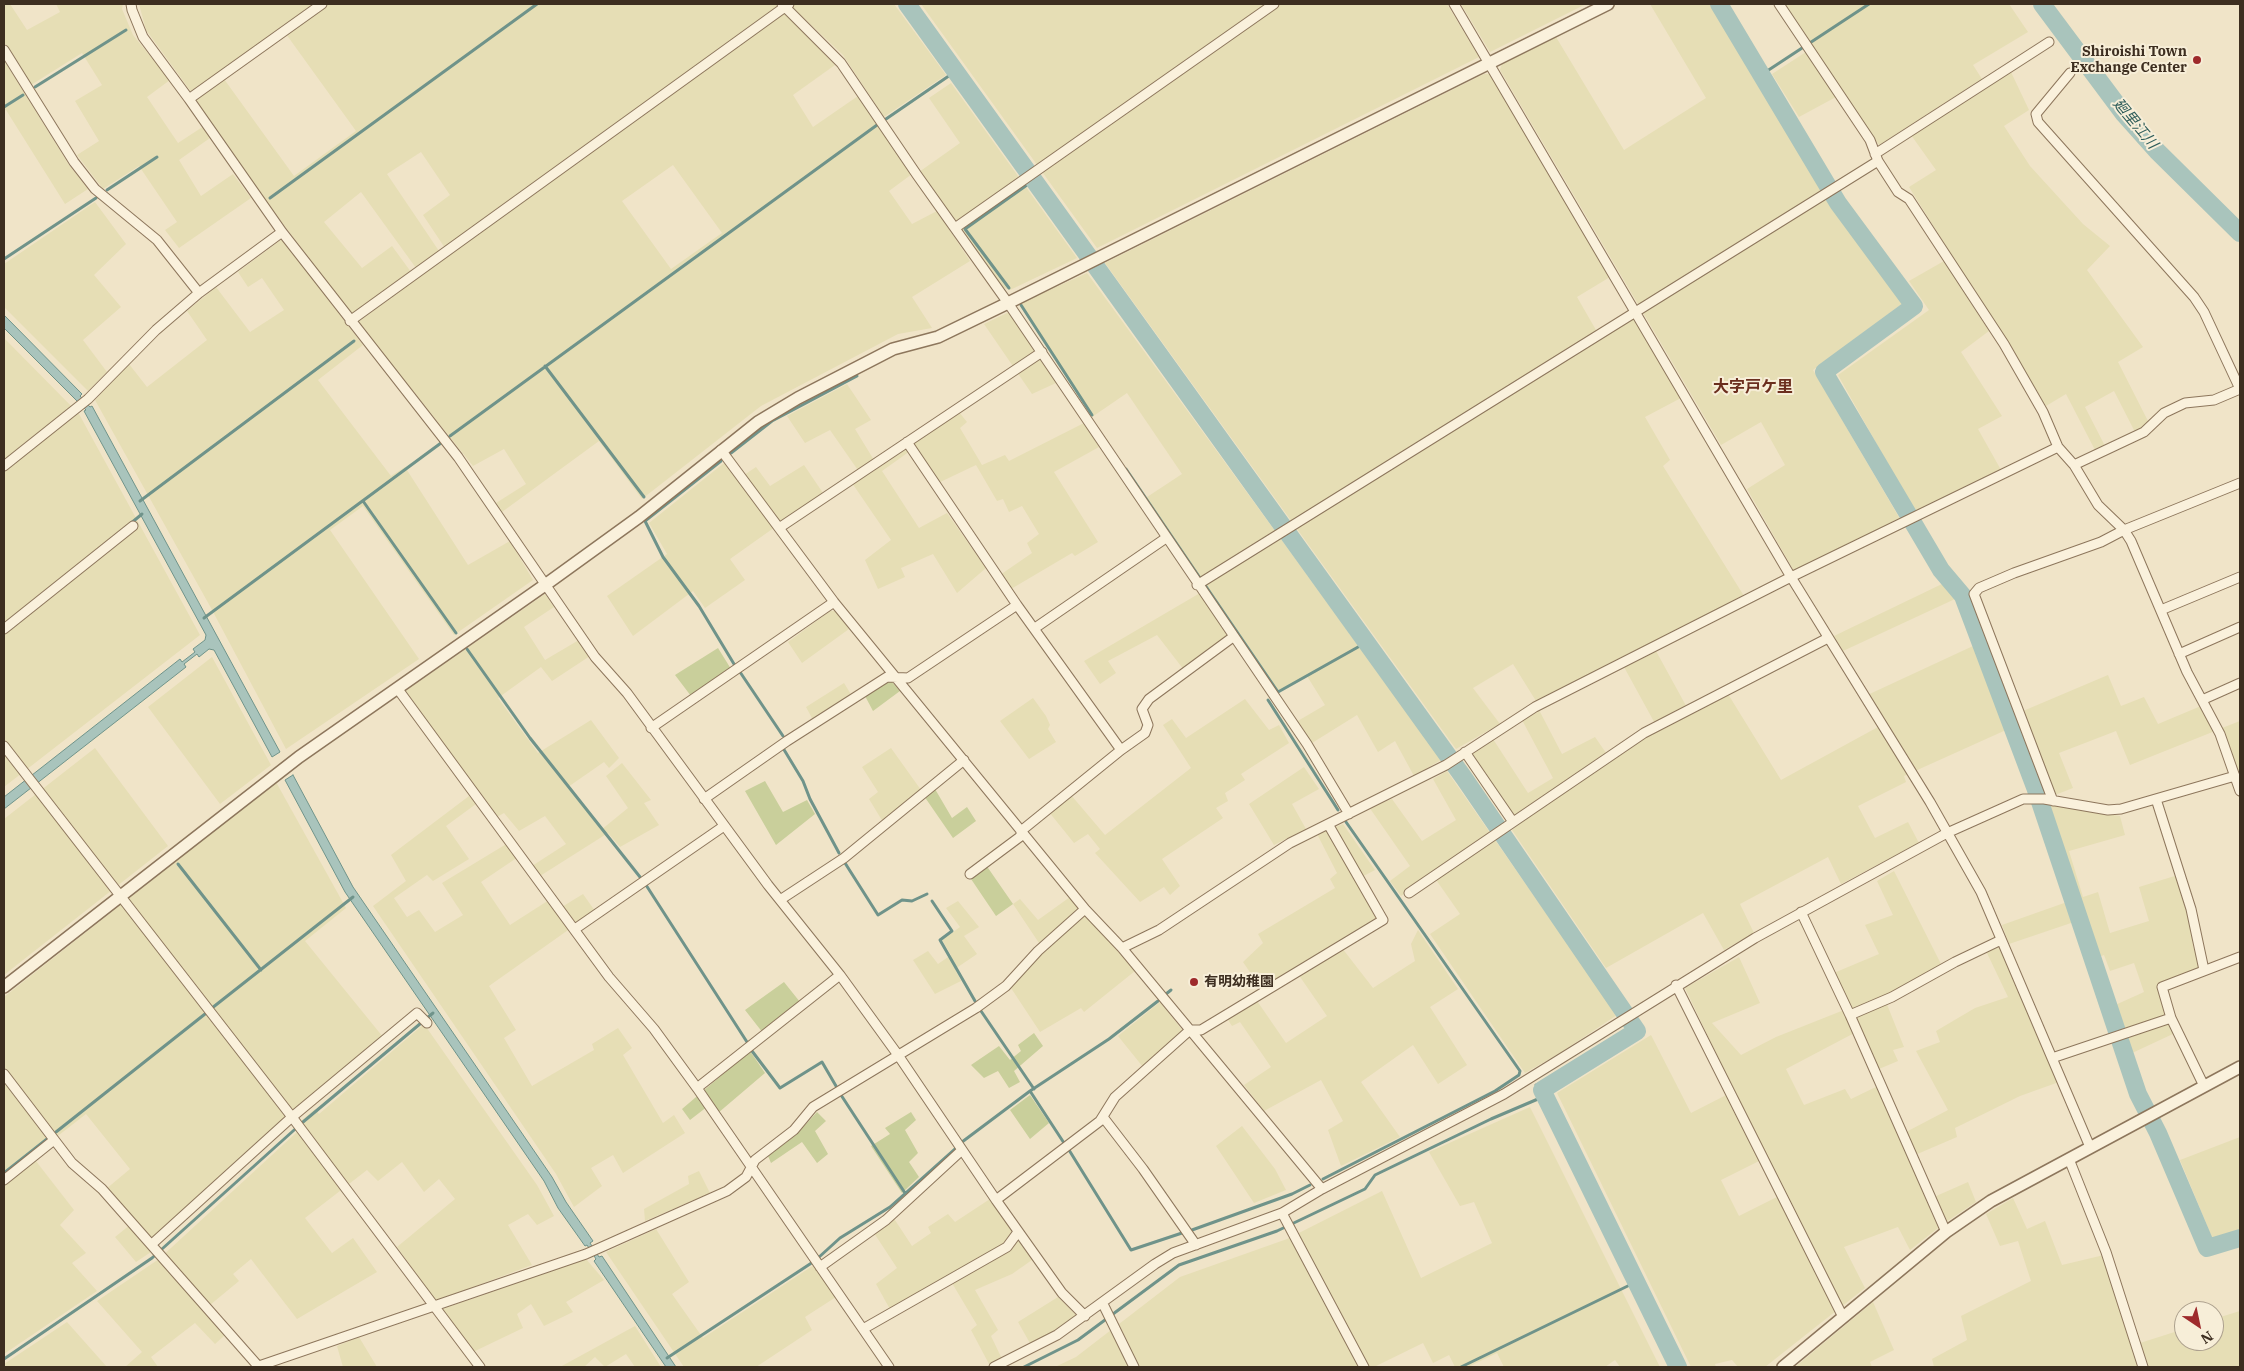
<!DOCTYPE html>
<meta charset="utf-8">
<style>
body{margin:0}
#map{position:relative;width:2244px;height:1371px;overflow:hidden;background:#f0e4c8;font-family:"IBM Plex Serif",serif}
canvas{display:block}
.frame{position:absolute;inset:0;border:5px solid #3d2e20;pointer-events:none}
.north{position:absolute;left:2174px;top:1301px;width:50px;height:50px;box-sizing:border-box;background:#f7eed8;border:1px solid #ada18e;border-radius:50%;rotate:146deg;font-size:14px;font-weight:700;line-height:20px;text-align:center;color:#3d2e20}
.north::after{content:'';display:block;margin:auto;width:18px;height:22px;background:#9e2a2b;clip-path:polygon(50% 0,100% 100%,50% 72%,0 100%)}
</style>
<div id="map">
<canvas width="2244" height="1371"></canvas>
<div class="frame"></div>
<div class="north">N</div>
</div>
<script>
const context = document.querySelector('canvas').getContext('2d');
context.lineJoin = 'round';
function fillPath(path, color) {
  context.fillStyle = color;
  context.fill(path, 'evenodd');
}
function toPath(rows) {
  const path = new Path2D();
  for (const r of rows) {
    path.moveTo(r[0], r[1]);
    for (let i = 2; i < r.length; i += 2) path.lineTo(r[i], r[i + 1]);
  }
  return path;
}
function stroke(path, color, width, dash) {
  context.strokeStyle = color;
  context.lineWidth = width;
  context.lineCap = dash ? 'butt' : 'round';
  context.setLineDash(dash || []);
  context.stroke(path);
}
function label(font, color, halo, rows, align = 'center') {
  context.font = font + ' "IBM Plex Serif","Noto Sans JP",serif';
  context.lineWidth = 4;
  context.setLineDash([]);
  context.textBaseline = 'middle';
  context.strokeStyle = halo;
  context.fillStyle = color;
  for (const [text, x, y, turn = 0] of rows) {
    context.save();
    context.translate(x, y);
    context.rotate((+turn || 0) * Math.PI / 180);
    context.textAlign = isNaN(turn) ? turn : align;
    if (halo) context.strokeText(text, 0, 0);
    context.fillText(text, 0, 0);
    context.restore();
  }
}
const farmland = toPath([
 [4,4,10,4,27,30,60,12,56,4,123,4,122,9,133,35,170,80,147,97,178,143,204,126,210,138,179,160,201,196,233,174,251,198,179,248,165,230,177,222,139,166,103,189,77,155,99,141,75,101,102,85,82,53,31,85,4,42],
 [139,4,317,4,192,93,146,30],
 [329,4,776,4,778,7,635,112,639,118,785,13,835,65,793,95,813,127,858,96,912,174,889,191,912,224,937,211,970,261,912,297,932,328,898,334,761,406,642,499,599,441,502,512,496,503,526,484,504,449,473,466,358,322,588,154,584,148,445,248,423,215,450,195,421,152,387,174,439,251,416,268,361,192,324,222,362,268,392,246,411,272,352,315,259,192,195,100,224,79,294,176,356,131,286,34],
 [673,165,722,233,671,269,622,201],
 [789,4,894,4,946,75,884,117,843,55],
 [921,4,1447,4,1479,57,1097,248],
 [1461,4,1586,4,1490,52],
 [1650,4,1710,4,1829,203,1903,303,1813,370,1900,519,1794,571,1747,489,1785,465,1761,422,1721,445,1500,70,1502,63,1556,37,1624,150,1706,98],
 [1784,4,2009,4,2028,32,1973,65,1982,79,1879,145],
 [1806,52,1836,97,1799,117,1772,74],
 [4,60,69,165,88,189,65,204,6,110,4,111],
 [2010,70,2029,110,2004,126,2030,166,2083,224,2110,246,2087,270,2143,347,2118,362,2149,423,2135,432,2114,391,2085,407,2105,446,2095,450,2066,394,2046,406,1909,187,1936,170,1911,135],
 [1484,74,1492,74,1610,277,1577,297,1600,337,1634,318,1681,398,1645,417,1670,460,1663,466,1744,596,1536,701,1513,664,1473,688,1500,724,1456,749,1105,263],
 [951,83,1077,258,1010,290,1001,287,919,172,960,143,929,98],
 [95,202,126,244,94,275,121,307,83,340,107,372,88,391,4,307,4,264],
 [282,239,363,345,318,380,391,476,405,467,468,565,510,541,533,580,454,635,363,506,330,530,419,659,286,749,211,608,95,400,129,364,147,387,207,340,187,311,216,287,250,332,284,310,262,278,248,287,238,272],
 [1944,261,1989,331,1961,352,2002,416,1978,429,2001,470,1915,512,1838,375,1929,310,1909,281],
 [1087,273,1275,531,1198,580,1144,499,1182,474,1127,393,1092,417,1019,304],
 [1009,312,1056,383,1032,394,984,324],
 [4,338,79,414,200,635,4,787],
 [847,384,871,420,855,429,877,465,959,412,967,422,960,428,982,465,1005,455,1009,461,1084,423,1099,447,1054,472,1098,542,1075,556,1072,553,1011,589,1000,575,1032,553,1027,543,1039,534,1022,506,1009,512,1003,499,997,501,976,465,936,484,913,449,882,471,919,528,947,513,986,568,957,593,933,554,901,568,905,577,878,589,865,560,891,540,852,483,862,476,830,430,805,443,787,416],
 [724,463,738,479,756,467,770,486,804,465,823,493,730,559,745,580,705,608,693,591,633,636,607,596,667,554,649,523],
 [1281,539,1441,760,1414,776,1395,741,1378,752,1357,715,1312,743,1296,722,1325,705,1307,676,1277,691,1203,586],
 [1942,584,1955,599,1843,651,1834,636],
 [1200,593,1229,636,1184,670,1157,635,1108,661,1116,673,1100,684,1084,661],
 [545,594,554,607,524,627,545,660,579,640,590,656,552,681,541,667,498,698,538,753,591,720,619,758,609,768,604,762,568,787,601,830,628,808,606,776,622,763,651,800,644,803,659,825,620,847,608,833,540,876,532,866,566,844,545,816,519,831,504,813,495,818,404,692],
 [830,611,837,611,849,629,802,663,788,642],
 [1973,646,2006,730,1904,776,1906,782,1858,806,1875,838,1908,822,1919,843,1841,884,1828,857,1740,904,1754,933,1724,950,1703,913,1606,968,1512,830,1519,824,1471,755,1493,739,1528,793,1553,778,1522,720,1539,710,1562,754,1595,737,1611,760,1658,729,1624,667,1656,651,1690,713,1728,694,1781,780,1878,727,1861,698],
 [212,657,271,765,220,804,148,707],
 [2108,675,2121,706,2144,697,2158,724,2201,706,2215,731,2130,765,2116,731,2059,753,2073,788,2055,795,2023,711],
 [844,683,852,696,813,720,806,707],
 [1033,698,1046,716,1050,725,1048,729,1056,742,1029,759,1000,721],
 [1245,699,1269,730,1279,725,1289,743,1241,774,1245,780,1225,793,1228,801,1216,808,1223,818,1162,859,1180,886,1170,895,1164,887,1140,902,1095,853,1100,849,1088,834,1074,843,1049,812,1071,795,1105,835,1191,768,1163,725,1172,719,1186,738],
 [2240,721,2240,772,2238,772,2222,728],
 [95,748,168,846,4,975,4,819],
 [891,748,921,790,883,822,869,799,878,792,862,767],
 [1304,767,1319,789,1292,804,1306,829,1274,845,1249,804],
 [1447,771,1617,1015,1560,1053,1525,1073,1430,934,1460,914,1432,874,1401,896,1390,881,1410,866,1369,807,1392,799,1422,841,1456,820,1433,779],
 [276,782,346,908,305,941,383,1037,148,1246,151,1252,136,1262,115,1237,136,1220,106,1189,130,1169,86,1114,32,1156,74,1210,60,1225,86,1253,72,1263,97,1291,4,1354,4,997],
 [469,796,476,804,446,826,469,859,433,881,427,875,394,898,407,917,419,910,435,932,463,915,442,883,508,843,518,857,481,882,510,925,549,900,557,910,583,894,595,911,489,986,516,1030,504,1038,532,1086,594,1050,592,1044,618,1028,632,1048,623,1055,663,1123,674,1115,685,1133,623,1173,613,1155,591,1168,602,1186,574,1207,556,1174,373,906,406,881,391,855],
 [2035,802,2120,816,2125,835,2069,851,2083,897,2098,892,2110,933,2149,921,2139,887,2178,875,2189,909,2193,946,2200,968,2159,986,2175,1033,2130,1054,2113,1006,2144,992,2134,963,2110,971,2104,955,2089,961,2074,922,2009,944,2002,925,2067,902],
 [1343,824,1375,870,1356,880,1380,924,1342,948,1373,988,1415,961,1411,944,1418,930,1458,989,1430,1007,1467,1065,1438,1084,1413,1045,1361,1082,1400,1137,1341,1166,1328,1130,1343,1121,1321,1080,1264,1111,1244,1085,1271,1067,1240,1022,1232,1026,1224,1014,1253,995,1286,1043,1327,1016,1296,971,1262,990,1243,962,1263,943,1258,934,1335,888,1330,879,1337,873,1317,834],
 [1894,871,1942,966,1884,997,1904,1047,1893,1050,1898,1061,1879,1069,1860,1030,1786,1069,1804,1105,1845,1089,1851,1099,1878,1086,1938,1228,1910,1250,1898,1227,1844,1247,1865,1288,1765,1367,1738,1367,1732,1360,1715,1364,1716,1367,1691,1367,1557,1093,1651,1035,1691,1113,1734,1091,1685,988,1739,957,1760,1003,1712,1023,1741,1055,1776,1037,1844,1010,1829,975,1879,954,1865,925,1893,915,1877,881],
 [1767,1157,1785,1193,1739,1216,1721,1180],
 [1070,897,1135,971,1084,1012,1081,1008,1040,1032,1011,988,1043,949,1013,904,1020,899,1038,920],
 [958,901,979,927,964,936,977,954,955,969,961,981,935,994,913,960,928,951,938,964,951,955,942,940,960,927,946,908],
 [2002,947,2059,1082,2020,1096,1955,1128,1957,1137,1915,1155,1906,1132,1948,1110,1916,1051,1940,1042,1936,1031,1975,1008,2008,997,1986,951],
 [1160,1002,1183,1031,1143,1067,1118,1036],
 [424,1024,537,1185,554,1216,537,1225,528,1214,508,1225,532,1265,436,1301,397,1247,455,1199,439,1179,424,1192,402,1162,378,1181,367,1170,305,1218,332,1253,353,1238,377,1272,297,1319,251,1259,233,1274,239,1281,204,1310,225,1335,215,1344,195,1323,151,1357,158,1367,125,1367,142,1352,97,1301,159,1259,297,1132,294,1127,315,1109,319,1114],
 [1530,1107,1660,1367,1620,1367,1615,1360,1605,1367,1504,1367,1497,1353,1468,1367,1455,1367,1449,1355,1433,1363,1423,1343,1374,1367,1139,1367,1119,1324,1180,1277,1287,1239,1382,1191,1421,1278,1492,1243,1474,1202,1460,1206,1429,1152],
 [1242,1126,1275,1169,1286,1190,1254,1203,1216,1146],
 [2240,1137,2240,1233,2213,1240,2180,1160],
 [699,1171,710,1193,645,1221,644,1209,689,1184,688,1176],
 [1968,1182,1976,1202,1946,1222,1934,1197],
 [2013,1198,2027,1229,2045,1221,2062,1265,2104,1255,2139,1367,1934,1367,1932,1359,1967,1340,1961,1316,2031,1281,2018,1241,2000,1246,1986,1214],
 [990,1199,1032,1260,1012,1274,975,1290,998,1330,991,1336,1002,1359,989,1364,971,1330,977,1325,949,1278,891,1311,876,1284,897,1268,874,1233,893,1217,912,1246,931,1233,928,1227,948,1214,955,1222],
 [656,1229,689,1282,672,1294,703,1338,814,1265,836,1297,805,1317,812,1330,756,1367,684,1367,606,1252],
 [586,1259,604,1280,566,1302,573,1312,544,1326,531,1304,517,1314,523,1328,473,1352,442,1309],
 [1058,1297,1077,1316,1031,1345,1018,1322],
 [1873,1302,1894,1350,1870,1362,1872,1367,1795,1367],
 [2240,1311,2240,1367,2147,1367,2140,1343,2184,1329,2184,1341,2214,1341,2214,1319],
 [67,1322,107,1367,4,1367,4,1364],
 [635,1326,661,1367,635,1367,626,1354,605,1367,595,1357,584,1367,560,1367],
 [1111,1330,1129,1367,1055,1367,1076,1357],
 [359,1337,377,1367,343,1367,337,1346]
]);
const green = toPath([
 [718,648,731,669,691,696,675,675],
 [890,680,900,691,873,711,865,696],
 [765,781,783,812,807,800,815,814,776,845,745,791],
 [935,789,952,818,967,807,976,821,953,838,924,796],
 [986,865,1013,904,996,916,969,876],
 [784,982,800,1002,763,1033,745,1010],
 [1034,1033,1043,1046,1014,1071,1020,1082,1009,1088,998,1071,984,1078,971,1065,999,1046,1010,1060,1021,1051,1018,1045],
 [750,1051,765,1073,718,1113,712,1103,690,1120,682,1109],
 [1030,1095,1049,1123,1030,1139,1010,1110],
 [817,1112,826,1121,815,1131,828,1154,817,1163,802,1142,771,1163,768,1156,796,1135],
 [911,1112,916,1120,905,1130,918,1153,909,1162,919,1177,902,1193,871,1146,890,1134,885,1128]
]);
const water = toPath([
 [4,315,82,394,80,396,90,407,92,406,280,752,272,757,214,650,209,649,199,657,197,654,184,664,186,667,4,809,4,797,180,659,182,662,195,652,193,649,205,640,206,635,84,411,86,410,4,328,4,315],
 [293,775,353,887,552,1177,566,1202,593,1241,590,1243,599,1257,602,1256,676,1367,666,1367,594,1261,596,1259,587,1245,585,1246,558,1208,544,1181,345,892,285,780,293,775]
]);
const stream = toPath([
 [1761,75,1869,4],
 [35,87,126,30],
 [4,107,23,95],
 [886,119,956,71],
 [107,190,157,157],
 [270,198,537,4],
 [4,259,96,198],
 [1009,288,965,229,1034,180],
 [1021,305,1092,415],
 [545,366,644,497],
 [450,436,877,125],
 [731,453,772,421,857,376],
 [721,461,645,521,663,557,699,606,734,664],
 [1126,469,1200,578],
 [140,501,354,341],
 [363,501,456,633],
 [130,524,142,514],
 [1205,585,1278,692,1367,642],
 [204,618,441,443],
 [467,649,530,738,640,877],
 [740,672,783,736],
 [1268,700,1338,810],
 [783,748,803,781,810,799,839,853],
 [845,863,878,915,902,900,912,901,927,894],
 [178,864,261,970],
 [646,885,747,1042],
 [932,901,952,931,940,940,975,1001],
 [1166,994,1171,990],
 [212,1008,353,897],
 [981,1011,1034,1089],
 [752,1051,780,1088,822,1062,836,1086],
 [1536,1085,1542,1090],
 [1030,1091,1064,1143],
 [841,1095,905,1193],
 [56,1132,205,1014],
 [962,1142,1030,1091,1109,1039,1158,1001],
 [1069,1150,1131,1250,1182,1233],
 [4,1173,47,1139],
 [1323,1179,1495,1091,1519,1075,1520,1071,1346,822],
 [1192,1230,1292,1194,1310,1185],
 [818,1258,840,1238,890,1207,956,1148],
 [667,1358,813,1262],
 [4,1359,152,1258,303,1122,433,1013],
 [1024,1367,1078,1340,1179,1265,1277,1231,1365,1189,1375,1175,1491,1119,1545,1096],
 [1461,1367,1636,1282]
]);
const river = toPath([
 [907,4,1464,778,1637,1031,1542,1090,1678,1367],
 [1719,4,1838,203,1914,306,1824,372,1941,570,1963,596,2035,787,2138,1094,2158,1133,2207,1248,2240,1238],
 [2042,4,2124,114,2157,151,2240,233]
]);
const minor = toPath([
 [131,4,132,10,143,37,189,99,282,232,458,457,595,657,627,693,768,885,840,975,898,1055,996,1200,1062,1293,1085,1316],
 [782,4,841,63,917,175,1008,303,1307,744,1349,814],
 [1454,4,1791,577,1930,802,1981,892,2090,1147],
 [1779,4,1870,140,1878,161,1898,192,1909,199,2004,344,2043,412,2058,447,2074,465,2098,505,2124,530,2131,541,2187,672,2220,734,2240,791],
 [4,50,74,162,95,189,157,240,199,293],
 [2070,73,2036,114,2038,122,2194,297,2204,312,2240,389],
 [189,99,322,4],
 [1875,154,2049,42],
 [955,228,1274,4],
 [350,321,789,4],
 [907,442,1017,605,1121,750],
 [721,450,834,602,1085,909,1122,948,1322,1189],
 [2074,465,2144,432,2164,413,2185,403,2214,400,2240,389],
 [4,466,88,399,156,330,199,293,282,232],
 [779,528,1042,352],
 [1197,585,1878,161],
 [2161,610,2240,577],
 [1035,628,1166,538],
 [4,629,133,526],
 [2179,654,2240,627],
 [397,688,609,977,654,1029,697,1088,889,1367],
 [2202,700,2240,683],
 [651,728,834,602],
 [4,746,292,1117,480,1367],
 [1465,752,1513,822],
 [704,799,787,741,887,677,908,678,1017,605],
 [2156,799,2191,909,2204,970],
 [2053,801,1974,594,1979,588,2014,573,2101,542,2124,530,2240,483],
 [970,874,1021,836,1021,831,1121,750,1145,733,1148,725,1142,709,1149,699,1233,637],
 [1409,893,1644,733,1828,638],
 [780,900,844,858,964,760],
 [1801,912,1850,1015,1946,1232],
 [575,929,724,826],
 [1122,948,1159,930,1290,843,1446,765,1535,707,1791,577,2058,447],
 [1676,985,1843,1317],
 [1850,1015,1892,997,1955,962,2001,940],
 [2052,1058,2171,1018],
 [4,1074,72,1163,102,1189,259,1367],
 [2204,1086,2171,1018,2162,987,2240,957],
 [697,1088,840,975],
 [1103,1117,1143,1169,1196,1245],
 [2069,1159,2106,1252,2143,1367],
 [4,1180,54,1140],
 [996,1200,1100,1121,1115,1097,1190,1030,1201,1030,1383,920,1328,824],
 [1282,1213,1364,1367],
 [152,1244,292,1117,417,1013,427,1023],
 [820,1267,886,1220,962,1150],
 [1103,1304,1134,1367],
 [863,1329,1007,1247,1018,1232],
 [256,1367,586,1254,727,1191,746,1177,755,1160,794,1130,813,1107,976,1008,1006,986,1038,951,1085,909],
 [994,1367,1057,1335,1155,1264,1173,1253,1282,1213,1322,1189,1504,1094,1755,938,1947,833,2023,799,2044,799,2108,810,2121,809,2235,776]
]);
const tertiary = toPath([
 [4,987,299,757,545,585,639,517,758,422,798,398,893,349,938,337,1008,303,1608,4],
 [1783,1367,1946,1232,1991,1201,2240,1067]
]);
const markers = [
 [2197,60,5,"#9e2a2b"],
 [1194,982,5,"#9e2a2b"]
];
const poiNames = [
 ["Shiroishi Town",2187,52],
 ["Exchange Center",2187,68],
 ["有明幼稚園",1204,982,"left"]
];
const waterNames = [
 ["廻里江川",2135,124,50]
];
const quarterNames = [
 ["大字戸ケ里",1753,387]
];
fillPath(farmland, '#e6deb5');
fillPath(green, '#c9cf9b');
fillPath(water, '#a9c4bc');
stroke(water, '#6f938a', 1);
stroke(stream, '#6f938a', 3);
stroke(river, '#a9c4bc', 18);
stroke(minor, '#8d765c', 11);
stroke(tertiary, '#8d765c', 14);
stroke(minor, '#faf1dc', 9);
stroke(tertiary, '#faf1dc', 11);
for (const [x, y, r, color] of markers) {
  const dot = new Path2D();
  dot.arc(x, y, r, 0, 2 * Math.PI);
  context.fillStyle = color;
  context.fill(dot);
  stroke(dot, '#f7eed8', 2);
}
label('bold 14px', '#3d2e20', '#f7eed8', poiNames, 'right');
label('italic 15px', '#2f5d5a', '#f7eed8', waterNames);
label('bold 16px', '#6b2e1e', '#f7eed8', quarterNames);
</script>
